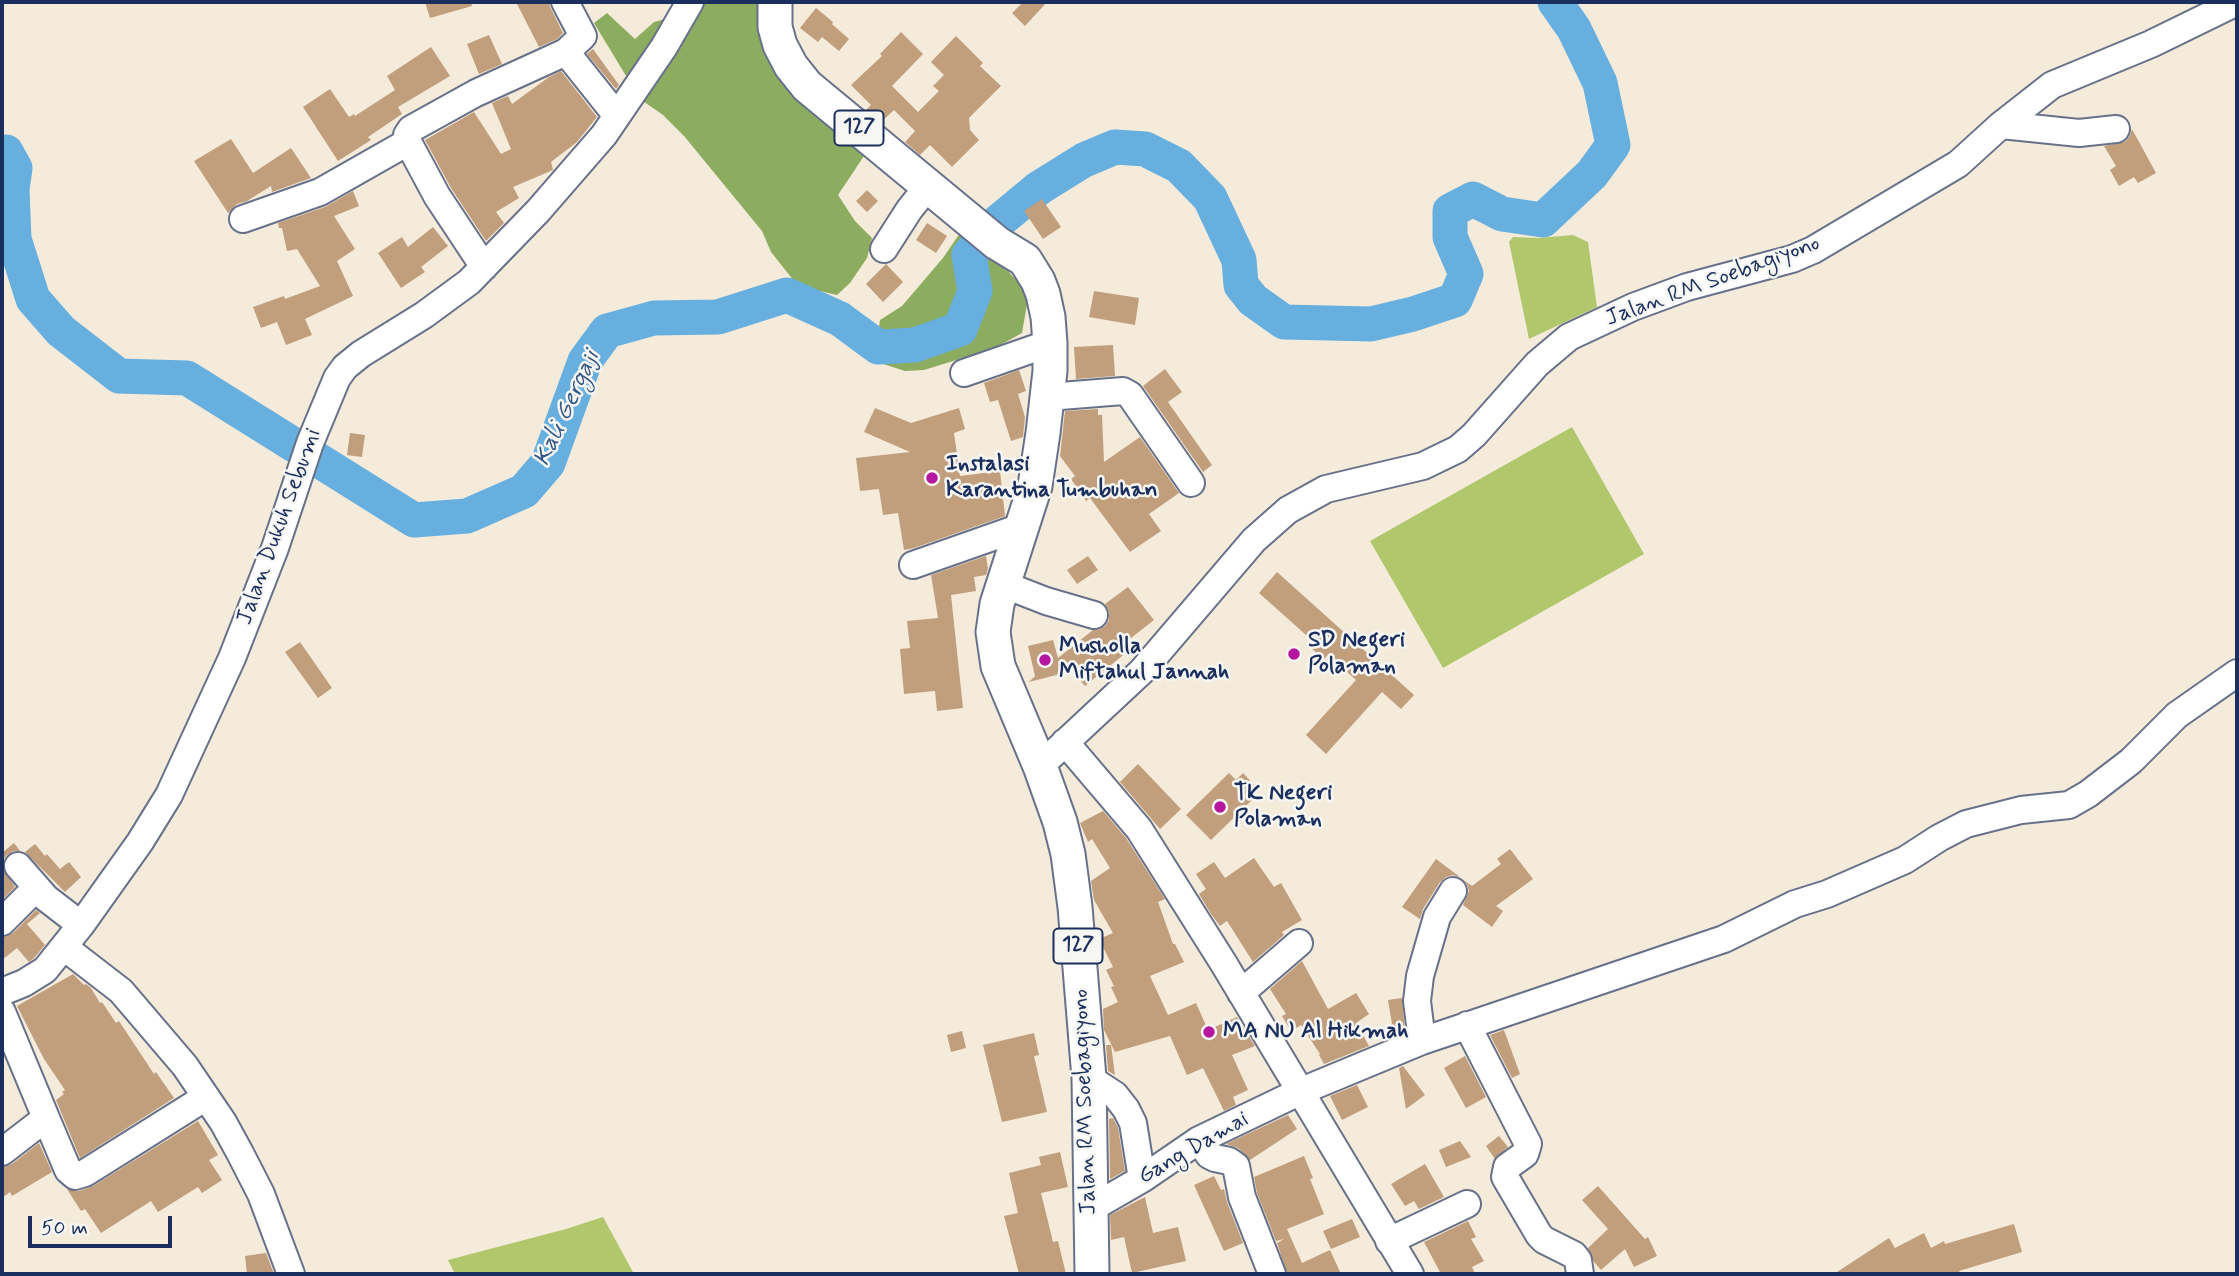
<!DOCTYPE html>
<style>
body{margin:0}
#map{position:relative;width:2239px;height:1276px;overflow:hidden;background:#f5ebdb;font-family:Mynerve,sans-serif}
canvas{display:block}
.frame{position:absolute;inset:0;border:4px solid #1b2f5e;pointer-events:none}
.scale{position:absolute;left:28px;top:1216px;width:144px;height:32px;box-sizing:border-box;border:4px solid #1b2f5e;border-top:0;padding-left:9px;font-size:21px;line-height:24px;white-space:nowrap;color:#1b2f5e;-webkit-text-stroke:5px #f6f6f2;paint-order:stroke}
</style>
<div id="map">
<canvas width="2239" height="1276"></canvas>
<div class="frame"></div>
<div class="scale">50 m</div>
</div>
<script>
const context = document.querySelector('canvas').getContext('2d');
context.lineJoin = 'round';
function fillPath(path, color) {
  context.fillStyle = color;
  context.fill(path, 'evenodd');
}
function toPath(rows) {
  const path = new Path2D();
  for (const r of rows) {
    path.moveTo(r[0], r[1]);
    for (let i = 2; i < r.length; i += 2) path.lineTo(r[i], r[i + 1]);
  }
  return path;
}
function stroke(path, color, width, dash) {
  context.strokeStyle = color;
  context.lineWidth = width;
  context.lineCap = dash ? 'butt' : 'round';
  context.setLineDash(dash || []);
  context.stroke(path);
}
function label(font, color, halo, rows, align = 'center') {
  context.font = font + ' Mynerve,sans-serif';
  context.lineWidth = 5;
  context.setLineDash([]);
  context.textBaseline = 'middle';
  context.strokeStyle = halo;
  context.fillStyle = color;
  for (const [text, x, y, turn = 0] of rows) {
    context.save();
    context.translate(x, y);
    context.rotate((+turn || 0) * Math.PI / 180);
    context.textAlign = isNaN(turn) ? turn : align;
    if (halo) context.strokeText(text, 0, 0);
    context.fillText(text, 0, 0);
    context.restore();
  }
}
const green = toPath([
 [1573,235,1588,242,1597,307,1529,339,1509,242,1513,237,1539,238],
 [1572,427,1644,554,1443,668,1370,541],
 [603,1217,634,1274,455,1274,448,1260,566,1229]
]);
const forest = toPath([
 [698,2,794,2,763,19,866,153,838,195,855,221,872,238,867,258,850,283,837,295,798,286,771,252,762,231,684,136,663,115,640,99,594,23,607,13,635,39,654,22,691,12],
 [960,233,998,261,1029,293,1022,333,995,348,924,370,905,371,874,361,880,320,902,306,943,258]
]);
const river = toPath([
 [2,152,6,152,15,168,12,189,14,239,33,299,61,331,119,376,187,378,414,520,467,516,524,491,548,463,585,361,607,331,654,318,718,317,787,295,840,319,878,347,915,345,960,329,975,291,969,255,998,222,1039,188,1084,160,1115,147,1145,149,1179,166,1210,198,1239,260,1241,285,1253,300,1284,322,1371,324,1413,314,1455,300,1466,274,1450,237,1450,211,1473,199,1502,214,1543,220,1592,174,1613,145,1600,83,1574,29,1555,2]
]);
const building = toPath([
 [425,2,471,2,472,6,430,18],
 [516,2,549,2,551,9,563,33,557,39,539,47],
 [1023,2,1047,2,1025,26,1012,13],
 [816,8,833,22,832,24,849,39,839,51,822,37,818,42,800,28],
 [901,32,923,54,892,86,918,112,939,91,933,86,944,75,931,62,956,36,983,63,980,66,1001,86,969,118,970,130,979,140,952,167,930,145,920,155,905,142,915,131,894,110,881,122,866,110,871,105,851,85,882,56,880,54],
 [489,35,502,64,479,74,467,44],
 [431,47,450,76,398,107,402,114,368,137,371,140,338,161,303,107,330,89,349,117,354,114,355,116,395,90,387,76],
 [593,49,619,85,616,89,587,54],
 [561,71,597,117,577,142,551,162,553,170,513,187,519,198,496,212,504,223,486,241,451,188,425,140,474,112,501,154,511,149,492,103,508,96,512,104,549,77],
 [2132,129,2156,173,2138,183,2134,177,2119,186,2110,170,2116,166,2104,146,2125,142,2130,136],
 [231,139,253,173,291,148,311,178,272,192,271,186,247,201,237,204,228,213,194,161],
 [867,190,878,201,867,212,856,201],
 [353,191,359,206,334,216,355,249,337,261,353,296,305,319,312,335,286,345,277,322,261,328,253,307,284,296,285,299,320,286,297,249,287,251,282,228,279,228,278,223,325,207],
 [1042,199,1061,227,1043,239,1024,211],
 [927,223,947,236,936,253,916,240],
 [433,227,448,246,421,267,425,272,401,288,378,253,402,237,408,247],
 [886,264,903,282,883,302,866,284],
 [1094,291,1139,298,1135,325,1089,317],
 [1113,345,1115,376,1076,379,1074,347],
 [1165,369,1182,392,1168,402,1212,465,1203,472,1143,386],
 [1019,370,1026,391,1018,394,1025,417,1023,437,1011,441,998,400,990,402,984,383],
 [875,408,911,423,959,408,965,429,954,433,960,476,1000,471,1005,516,914,548,904,550,898,513,883,515,879,489,860,491,856,458,910,452,864,432],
 [1098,409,1098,415,1102,415,1104,462,1140,437,1179,493,1149,514,1161,531,1130,552,1090,498,1086,501,1071,479,1075,476,1060,456,1065,411],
 [350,433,365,435,362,457,347,455],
 [986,556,988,569,986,575,974,577,976,591,951,595,963,708,937,711,935,691,904,694,900,649,910,648,907,621,938,618,931,575],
 [1088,556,1098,570,1077,584,1067,570],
 [1277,572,1414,695,1401,709,1382,692,1326,754,1306,735,1356,680,1328,655,1324,659,1311,648,1315,643,1259,593],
 [1128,587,1154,620,1122,645,1127,652,1085,686,1072,671,1029,682,1035,676,1028,646,1053,640,1058,658,1093,630,1098,630,1105,626,1109,620,1109,612,1105,604],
 [300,642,332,688,318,698,285,652],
 [1138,764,1181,809,1160,829,1120,782],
 [1229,773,1236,780,1243,773,1258,789,1251,795,1254,798,1211,840,1186,815],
 [1103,811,1126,838,1165,899,1158,902,1173,944,1175,944,1184,962,1150,976,1168,1015,1196,1003,1208,1030,1237,1017,1255,1046,1232,1055,1248,1090,1233,1097,1236,1105,1224,1111,1203,1068,1187,1075,1170,1036,1115,1052,1104,1030,1103,1009,1118,1002,1111,987,1114,986,1106,970,1113,967,1099,939,1113,933,1094,900,1091,881,1110,868,1092,839,1088,842,1080,823],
 [14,843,20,851,14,851,7,855,3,860,3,868,15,887,2,900,2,853],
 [35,844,45,856,47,854,60,869,69,862,81,877,65,892,25,852],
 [1510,849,1533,879,1496,906,1503,911,1492,927,1463,905,1469,891,1467,884,1462,879,1472,886,1501,864,1497,859],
 [1254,858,1274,887,1281,883,1302,920,1282,932,1284,935,1253,962,1227,921,1220,926,1211,914,1199,894,1206,889,1196,874,1214,862,1225,878],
 [1436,859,1460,877,1453,875,1446,877,1440,882,1423,909,1420,919,1402,907],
 [36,910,40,913,27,924,45,945,34,958,29,962,17,948,2,960,2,937,13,933],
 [1302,961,1328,1009,1356,993,1369,1014,1356,1023,1369,1046,1324,1064,1319,1055,1320,1054,1301,1025,1291,1031,1282,1016,1286,1014,1270,989],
 [73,974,84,985,86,984,91,988,100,1003,102,1002,116,1023,119,1021,154,1074,156,1072,174,1098,80,1158,56,1100,64,1094,62,1092,65,1090,44,1059,17,1006],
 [1402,998,1405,1031,1394,1036,1388,1000],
 [1504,1030,1520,1074,1512,1078,1490,1035],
 [962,1031,966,1048,951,1052,947,1035],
 [1034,1033,1039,1055,1034,1056,1047,1112,1002,1122,983,1045],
 [1106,1045,1111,1045,1115,1075,1108,1071],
 [1465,1056,1486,1097,1466,1108,1444,1068],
 [1403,1066,1425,1095,1406,1109,1399,1068],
 [1357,1085,1368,1107,1342,1120,1330,1096],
 [1288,1115,1297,1129,1250,1160,1238,1148,1226,1144],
 [1113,1118,1118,1128,1125,1171,1110,1179,1109,1119],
 [198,1121,218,1155,209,1160,222,1180,202,1193,198,1187,158,1212,151,1201,101,1233,85,1209,81,1211,67,1189,79,1191,93,1186],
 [1499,1136,1508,1147,1495,1159,1486,1146],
 [1460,1141,1471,1157,1446,1167,1439,1150],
 [39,1143,52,1172,12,1196,10,1192,2,1198,2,1167,12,1164],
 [1060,1152,1068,1187,1041,1193,1053,1242,1058,1241,1066,1274,1019,1274,1004,1216,1018,1213,1009,1173,1041,1165,1039,1157],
 [1304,1156,1313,1178,1310,1179,1324,1214,1287,1229,1302,1263,1330,1250,1341,1274,1287,1274,1277,1243,1284,1239,1276,1241,1257,1193,1254,1177],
 [1425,1164,1444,1197,1419,1209,1414,1201,1405,1206,1391,1184],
 [1214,1176,1221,1190,1224,1189,1227,1202,1243,1243,1224,1251,1194,1185],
 [1598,1186,1645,1239,1648,1237,1657,1256,1634,1267,1625,1249,1601,1270,1594,1262,1588,1248,1608,1229,1582,1200],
 [1145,1197,1153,1233,1178,1227,1186,1261,1132,1273,1124,1237,1111,1240,1110,1215],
 [1352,1219,1360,1237,1331,1249,1323,1231],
 [1468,1221,1476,1237,1471,1239,1484,1261,1472,1267,1475,1274,1441,1274,1424,1242],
 [2014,1224,2022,1252,1959,1271,1961,1274,1834,1274,1889,1238,1895,1248,1924,1233,1931,1248,1944,1241,1945,1244],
 [266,1253,274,1274,247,1274,245,1256]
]);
const minor = toPath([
 [566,52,617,116],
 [2001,125,2079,133,2116,129],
 [243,219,320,192,408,142],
 [884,249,909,210,928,186],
 [484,267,437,196,408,142,407,135,411,129,476,93,566,52,583,36,565,2],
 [964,373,1050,343],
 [1048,397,1123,391,1130,395,1191,483],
 [913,565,1024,526],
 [1005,585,1046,601,1094,615],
 [1065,742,1139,829,1224,964,1410,1274],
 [1040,766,1142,671,1254,540,1288,510,1326,489,1423,466,1458,449,1474,435,1537,364,1569,337,1633,307,1687,287,1792,259,1813,250,1958,164,2001,125,2052,85,2151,44,2237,2],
 [18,866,46,898,81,925],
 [2,922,36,888],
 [64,947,121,991,185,1066,223,1122,240,1153,261,1194,291,1274],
 [2,992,24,983,45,970,81,925,140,842,169,795,232,658,275,548,310,443,337,378,345,367,361,354,424,315,469,282,538,211,604,135,664,47,690,2],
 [1241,993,1299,943],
 [2,1012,46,1118,2,1152],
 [1467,1025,1528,1144,1525,1154,1507,1167,1505,1177,1539,1235,1544,1240,1574,1255,1578,1260,1580,1274],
 [1422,1041,1417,1001,1420,976,1437,917,1453,891],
 [1089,1078,1115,1095,1126,1109,1133,1123,1142,1179],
 [46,1118,68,1170,75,1176,85,1173,206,1097],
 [1199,1140,1209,1155,1215,1158,1229,1161,1236,1166,1242,1197,1272,1274],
 [1090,1209,1142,1179,1199,1140,1299,1092,1422,1041,1724,939,1795,904,1827,894,1905,860,1939,838,1966,824,2021,810,2069,805,2088,794,2131,761,2177,715,2237,673],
 [1389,1241,1467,1204]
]);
const major = toPath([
 [775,2,775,27,780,45,791,66,807,86,997,243,1025,260,1038,281,1043,294,1048,317,1050,343,1050,371,1043,433,1035,486,997,604,993,632,998,666,1040,766,1060,822,1068,854,1075,907,1089,1078,1092,1274]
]);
const markers = [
 [932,478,7,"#b5179e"],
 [1294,654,7,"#b5179e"],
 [1045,660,7,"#b5179e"],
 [1220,807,7,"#b5179e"],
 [1209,1032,7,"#b5179e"]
];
const shields = [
 [859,128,49],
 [1078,946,49]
];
const shieldNames = [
 ["127",859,128],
 ["127",1078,946]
];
const streetNames = [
 ["Jalan RM Soebagiyono",1713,282,-20],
 ["Jalan Dukuh Sebumi",280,527,-70],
 ["Jalan RM Soebagiyono",1086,1102,-92],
 ["Gang Damai",1194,1149,-30]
];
const poiNames = [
 ["Instalasi",946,465],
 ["Karantina Tumbuhan",946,491],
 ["SD Negeri",1308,641],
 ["Polaman",1308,667],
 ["Musholla",1059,647],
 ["Miftahul Jannah",1059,673],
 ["TK Negeri",1234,794],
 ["Polaman",1234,820],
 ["MA NU Al Hikmah",1223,1032]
];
const waterNames = [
 ["Kali Gergaji",568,409,-65]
];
fillPath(green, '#b1c76b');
fillPath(forest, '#8cac5f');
stroke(river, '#66afde', 35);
fillPath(building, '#c19e7c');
stroke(minor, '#67718a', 30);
stroke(major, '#67718a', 37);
stroke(minor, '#fff', 26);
stroke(major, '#fff', 33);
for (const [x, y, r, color] of markers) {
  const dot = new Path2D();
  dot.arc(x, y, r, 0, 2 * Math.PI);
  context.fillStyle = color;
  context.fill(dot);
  stroke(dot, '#f6f6f2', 2.5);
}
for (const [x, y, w] of shields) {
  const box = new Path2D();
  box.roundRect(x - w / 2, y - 17.5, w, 35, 5);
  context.fillStyle = '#f6f6f2';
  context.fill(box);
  stroke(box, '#1b2f5e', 2);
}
label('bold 21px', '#1b2f5e', null, shieldNames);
label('23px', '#1b2f5e', '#f6f6f2', streetNames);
label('bold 23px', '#1b2f5e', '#f6f6f2', poiNames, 'left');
label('italic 24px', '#325584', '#f6f6f2', waterNames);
</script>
